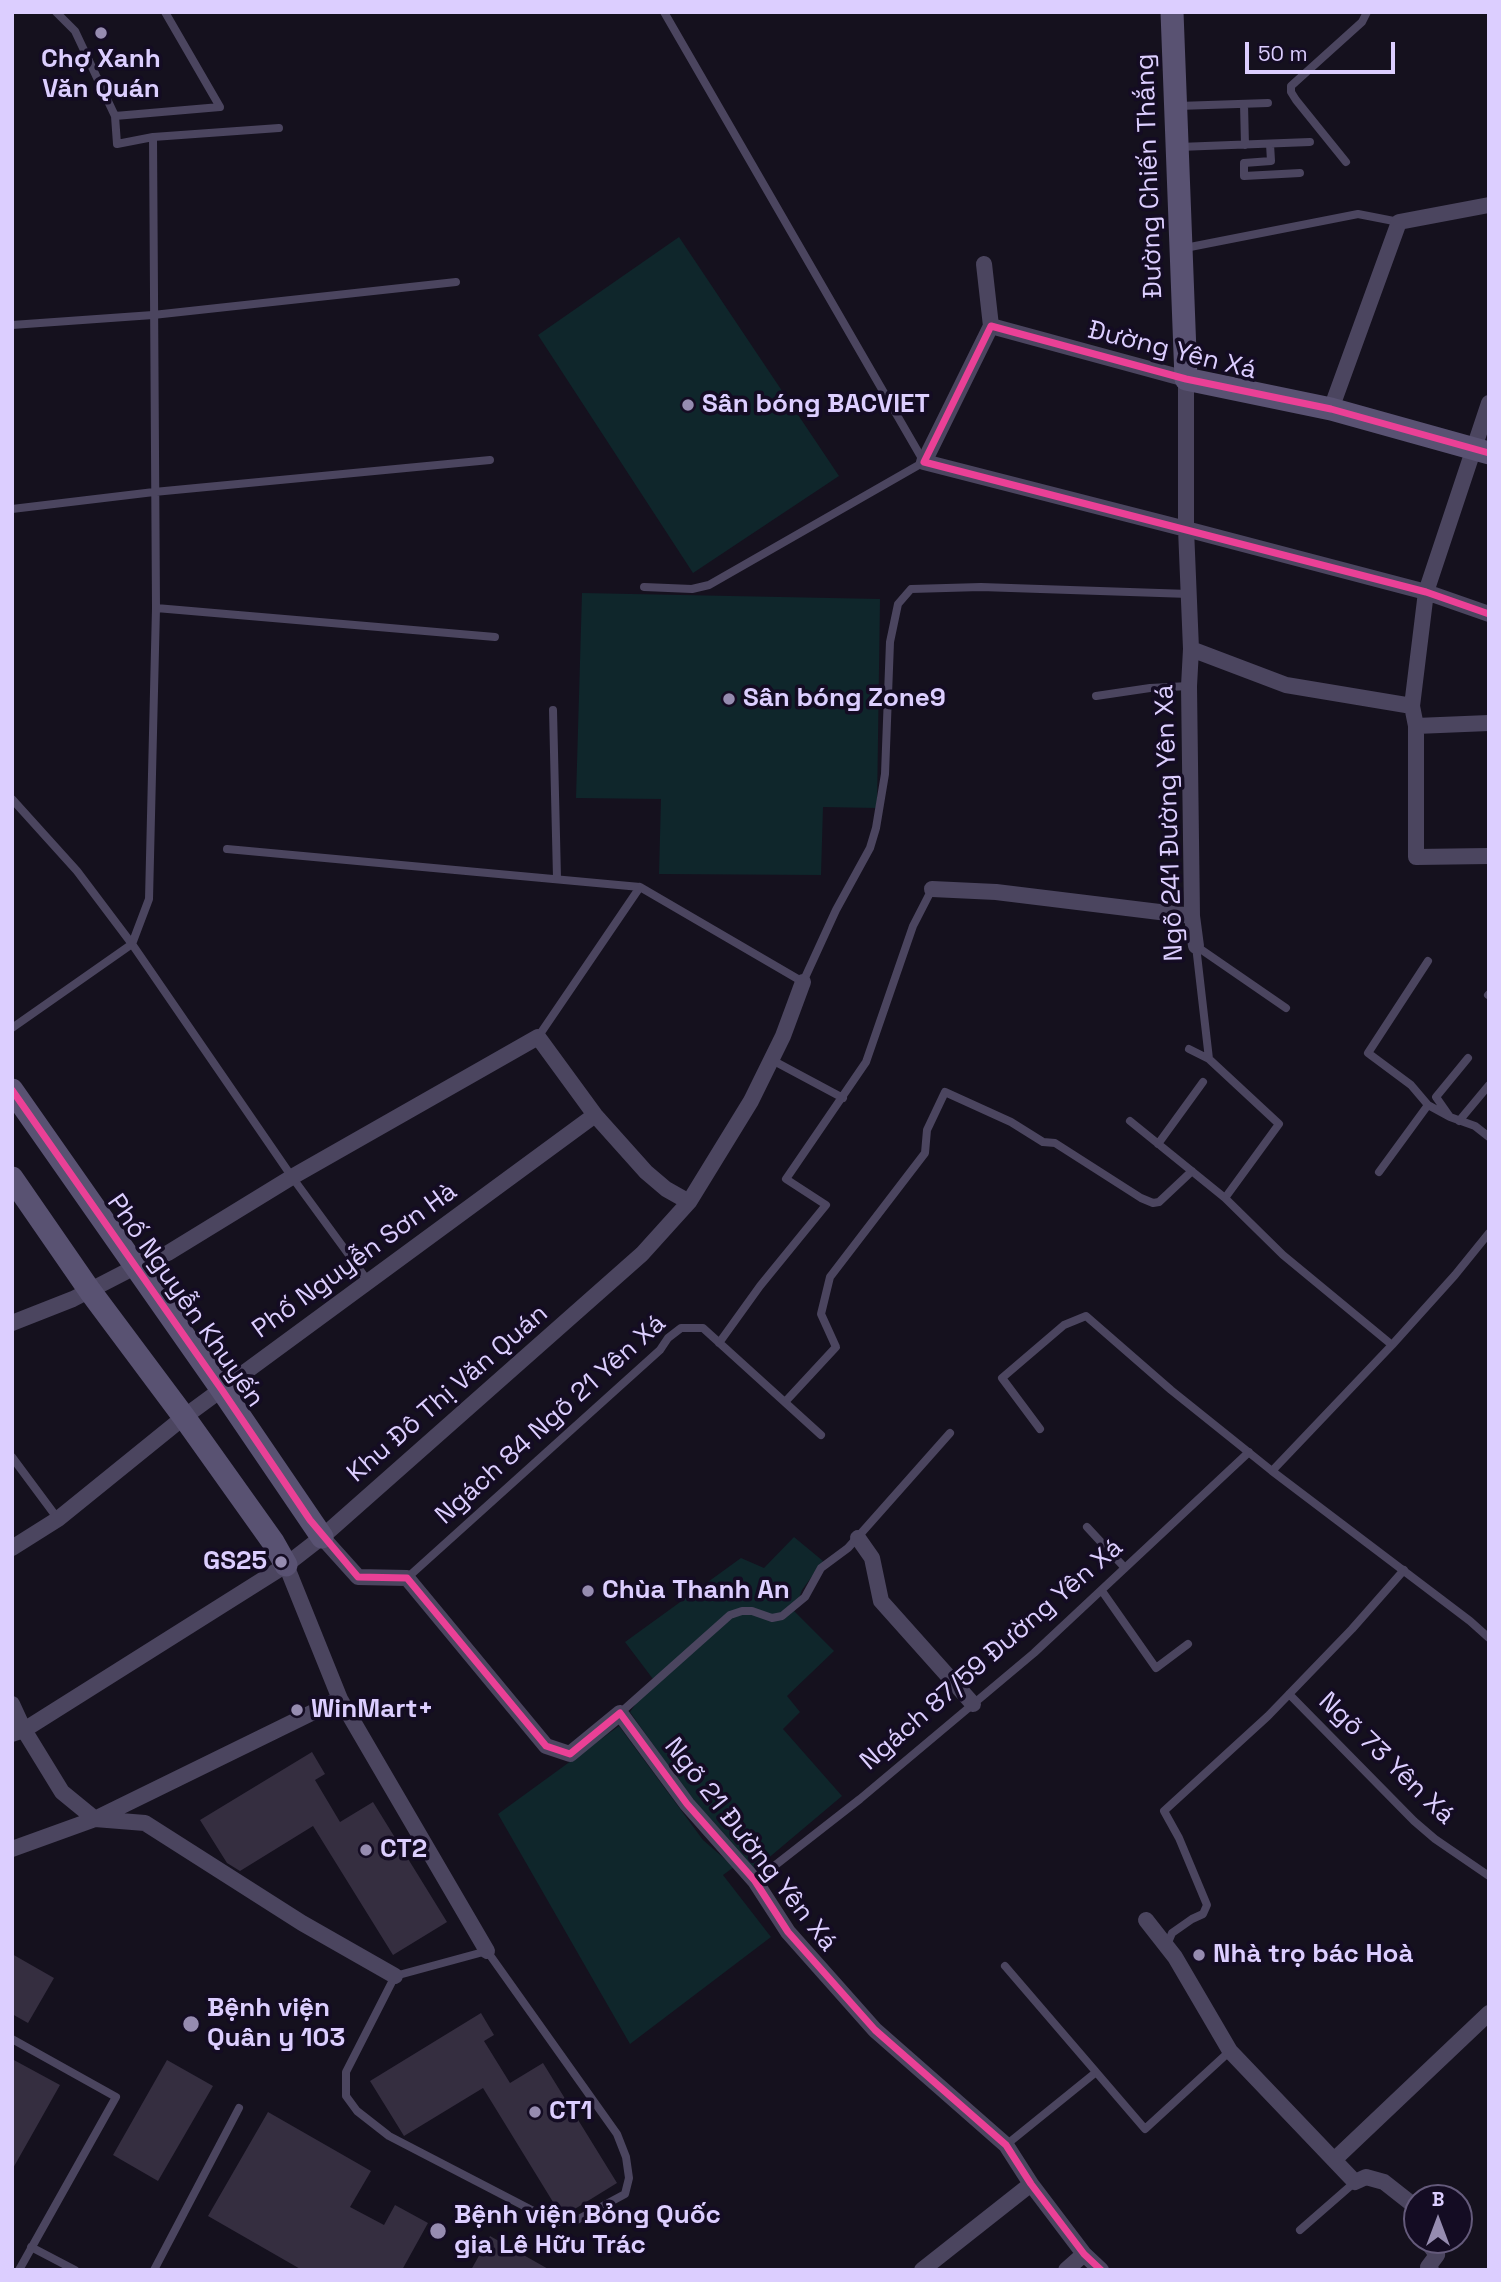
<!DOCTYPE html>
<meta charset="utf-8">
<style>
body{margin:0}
#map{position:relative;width:1501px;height:2282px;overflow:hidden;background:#15111e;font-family:"Space Grotesk",sans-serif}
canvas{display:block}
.frame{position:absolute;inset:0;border:14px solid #dcceff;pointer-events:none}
.north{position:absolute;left:1403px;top:2184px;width:70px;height:70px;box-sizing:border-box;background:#140c23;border:2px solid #645a7b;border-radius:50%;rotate:0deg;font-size:19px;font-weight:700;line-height:28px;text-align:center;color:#dcceff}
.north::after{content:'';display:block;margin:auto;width:24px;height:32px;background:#968cb0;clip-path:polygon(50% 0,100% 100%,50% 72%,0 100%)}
.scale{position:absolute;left:1245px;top:42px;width:150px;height:32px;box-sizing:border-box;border:4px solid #dcceff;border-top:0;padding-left:9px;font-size:21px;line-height:24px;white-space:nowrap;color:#dcceff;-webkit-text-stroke:5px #140c23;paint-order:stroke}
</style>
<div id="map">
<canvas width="1501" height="2282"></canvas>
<div class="frame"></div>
<div class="north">B</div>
<div class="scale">50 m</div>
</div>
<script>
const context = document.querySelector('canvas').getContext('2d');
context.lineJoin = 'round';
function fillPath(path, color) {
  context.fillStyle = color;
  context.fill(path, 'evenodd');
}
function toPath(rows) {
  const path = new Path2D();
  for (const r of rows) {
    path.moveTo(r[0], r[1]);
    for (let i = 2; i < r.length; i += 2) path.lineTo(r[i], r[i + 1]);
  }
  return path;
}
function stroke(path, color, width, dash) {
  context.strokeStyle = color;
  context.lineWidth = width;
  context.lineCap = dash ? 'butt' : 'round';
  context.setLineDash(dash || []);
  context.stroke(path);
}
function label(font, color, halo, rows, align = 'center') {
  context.font = font + ' "Space Grotesk",sans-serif';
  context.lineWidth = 7;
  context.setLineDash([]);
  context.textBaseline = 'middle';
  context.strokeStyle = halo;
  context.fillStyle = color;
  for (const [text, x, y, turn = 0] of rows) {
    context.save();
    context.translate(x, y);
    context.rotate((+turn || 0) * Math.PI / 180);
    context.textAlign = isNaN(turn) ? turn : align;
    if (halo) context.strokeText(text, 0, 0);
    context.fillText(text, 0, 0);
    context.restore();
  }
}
const green = toPath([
 [679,237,839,476,693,573,538,335],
 [582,593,880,599,877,808,823,807,821,875,659,874,661,799,576,798],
 [794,1537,823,1561,802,1590,794,1611,834,1651,787,1696,800,1712,783,1729,842,1796,753,1871,680,1783,630,1712,653,1679,625,1642,741,1558,764,1568],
 [619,1726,703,1840,734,1867,723,1875,771,1937,630,2044,498,1814]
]);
const building = toPath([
 [312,1752,325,1774,315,1780,340,1822,373,1802,447,1922,393,1955,313,1826,240,1871,227,1863,200,1820],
 [12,1954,54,1978,28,2023,12,2014],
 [481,2013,494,2035,484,2041,510,2083,543,2063,617,2183,565,2215,561,2215,483,2088,404,2136,370,2081],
 [12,2059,60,2085,12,2170],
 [167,2060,213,2086,158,2181,113,2155],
 [268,2112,371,2171,350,2207,384,2225,395,2205,428,2223,402,2270,302,2270,208,2216],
 [490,2236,550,2270,471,2270]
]);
const lane = toPath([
 [56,12,75,31,115,116,117,144,153,137],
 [1244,104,1245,145],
 [1178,106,1268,103],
 [115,116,220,107,165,12],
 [1270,144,1271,161,1244,163,1244,176,1300,173],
 [1179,147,1310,142],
 [1346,162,1296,100,1291,92,1291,86,1362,22,1367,12],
 [1185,248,1358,214,1399,222],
 [12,325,153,315,456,282],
 [12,509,154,492,490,460],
 [644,587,692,589,709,585,924,462,664,12],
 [156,608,495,637],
 [1096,696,1150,688,1189,686],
 [553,710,557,878],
 [12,799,77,871,132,944,292,1177,368,1281],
 [227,849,640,887,803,982,836,910,870,848,876,828,885,774,890,642,898,604,911,589,981,587,1189,594],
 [1196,946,1209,1059,1279,1124,1225,1198],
 [1196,946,1286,1008],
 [1428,961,1368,1053,1411,1085,1428,1105,1450,1117],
 [1488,995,1489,994],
 [12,1028,132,944,149,899,156,608,153,137,279,128],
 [538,1037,640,887],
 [1189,1049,1209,1059],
 [1468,1058,1436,1097,1450,1117,1475,1126,1489,1137],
 [772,1060,843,1098],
 [1130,1121,1225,1198,1283,1255,1392,1345],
 [1459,1121,1489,1085],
 [1158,1144,1203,1082],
 [1379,1172,1428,1105],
 [719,1343,760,1286,826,1205,786,1179,866,1062,913,926,932,889],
 [785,1402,836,1347,821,1314,830,1277,925,1153,927,1130,945,1092,1011,1122,1043,1142,1055,1143,1141,1198,1153,1203,1159,1202,1192,1171],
 [1040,1429,1002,1378,1064,1325,1086,1316,1171,1390,1272,1471,1470,1621,1489,1638],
 [12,1457,58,1519],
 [1272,1471,1392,1345,1455,1275,1489,1233],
 [1087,1527,1125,1568],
 [407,1578,660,1350,668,1338,681,1328,703,1328,821,1435],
 [1102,1591,1156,1668,1188,1644],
 [1289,1694,1414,1821,1435,1839,1489,1876],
 [620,1713,730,1615,742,1611,752,1611,772,1618,782,1616,805,1597,821,1568,848,1548,950,1433],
 [755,1881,860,1799,1034,1653,1249,1452],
 [1167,1945,1172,1933,1192,1919,1203,1914,1207,1905,1179,1838,1164,1811,1268,1716,1352,1629,1404,1570],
 [487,1951,617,2134,626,2157,629,2178,625,2194,575,2221,562,2222,549,2219,389,2136,357,2111,346,2096,346,2072,395,1976,487,1951],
 [1005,1966,1145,2129,1230,2051],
 [12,2039,116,2097,19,2270],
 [1006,2145,1095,2073],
 [1300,2230,1355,2182],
 [31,2247,75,2270],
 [154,2270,239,2108]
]);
const street = toPath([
 [984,264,991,326],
 [1489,403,1426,592,1412,706,1416,726,1416,857,1489,856],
 [1331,409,1399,222,1489,205],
 [1191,649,1286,685,1412,706],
 [1416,726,1489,723],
 [932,889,996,892,1192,916],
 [1196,946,1192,916,1189,686,1191,649,1186,529,1186,379,991,326,924,462,1186,529,1426,592,1489,614],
 [12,1323,73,1299,135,1267,168,1253,292,1177,538,1037,595,1115,646,1172,666,1189,689,1202],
 [322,1537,358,1577,407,1578,546,1746,570,1754,620,1713,687,1804,755,1881,788,1932,875,2030,1006,2145,1031,2184,1084,2254,1101,2270],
 [858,1538,872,1558,881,1601,973,1704],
 [12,1548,58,1519,184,1417,595,1115],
 [286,1565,340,1699,487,1951],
 [12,1704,24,1730,62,1792,95,1819,145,1823,302,1923,395,1976],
 [12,1734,24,1730,286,1565,322,1537,642,1254,689,1202,751,1101,783,1036,803,982],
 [12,1849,95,1819,340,1699],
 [1146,1920,1175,1957,1230,2051,1355,2182,1366,2177,1384,2182,1417,2208],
 [1334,2160,1489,2013],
 [1426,2240,1437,2255,1428,2267,1431,2270],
 [922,2270,1031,2184],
 [1066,2270,1084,2254]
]);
const secondary = toPath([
 [1172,12,1186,379,1331,409,1489,453],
 [12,1090,222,1390,322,1537],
 [12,1178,90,1291,184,1417,273,1542,286,1565]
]);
const cycleway = toPath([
 [1489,453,1331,409,1186,379,991,326,924,462,1426,592,1489,614],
 [12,1090,222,1390,310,1520,358,1577,407,1578,546,1746,570,1754,620,1713,687,1804,755,1881,788,1932,875,2030,1006,2145,1031,2184,1084,2254,1101,2270]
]);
const markers = [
 [101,33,7,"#968cb0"],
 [688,405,7,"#968cb0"],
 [729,699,7,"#968cb0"],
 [281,1562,7,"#968cb0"],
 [588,1591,7,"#968cb0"],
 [297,1710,7,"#968cb0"],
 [366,1850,7,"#968cb0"],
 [1199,1955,7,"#968cb0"],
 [191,2024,9,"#968cb0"],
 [535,2112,7,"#968cb0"],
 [438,2231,9,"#968cb0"]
];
const poiNames = [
 ["Chợ Xanh",101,60,"center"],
 ["Văn Quán",101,90,"center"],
 ["Sân bóng BACVIET",702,405],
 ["Sân bóng Zone9",743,699],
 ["GS25",267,1562,"right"],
 ["Chùa Thanh An",602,1591],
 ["WinMart+",311,1710],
 ["CT2",380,1850],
 ["Nhà trọ bác Hoà",1213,1955],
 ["Bệnh viện",207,2009],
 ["Quân y 103",207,2039],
 ["CT1",549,2112],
 ["Bệnh viện Bỏng Quốc",454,2216],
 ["gia Lê Hữu Trác",454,2246]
];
const streetNames = [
 ["Đường Chiến Thắng",1150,176,-92],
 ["Đường Yên Xá",1172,351,14],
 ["Ngõ 241 Đường Yên Xá",1170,823,-92],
 ["Phố Nguyễn Sơn Hà",355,1261,-36],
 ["Phố Nguyễn Khuyến",185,1301,55],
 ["Khu Đô Thị Văn Quán",448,1394,-41],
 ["Ngách 84 Ngõ 21 Yên Xá",551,1420,-42],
 ["Ngách 87/59 Đường Yên Xá",992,1655,-41],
 ["Ngõ 73 Yên Xá",1386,1759,44],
 ["Ngõ 21 Đường Yên Xá",750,1845,52]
];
fillPath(green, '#0f262b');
fillPath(building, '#352e40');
stroke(lane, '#4b455f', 8);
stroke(street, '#4b455f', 16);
stroke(secondary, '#595272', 23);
stroke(cycleway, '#ea4096', 7);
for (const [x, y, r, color] of markers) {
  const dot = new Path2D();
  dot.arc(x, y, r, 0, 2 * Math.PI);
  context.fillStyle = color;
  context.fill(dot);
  stroke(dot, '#140c23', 2.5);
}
label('bold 26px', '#dcceff', '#140c23', poiNames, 'left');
label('26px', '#dcceff', '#140c23', streetNames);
</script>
